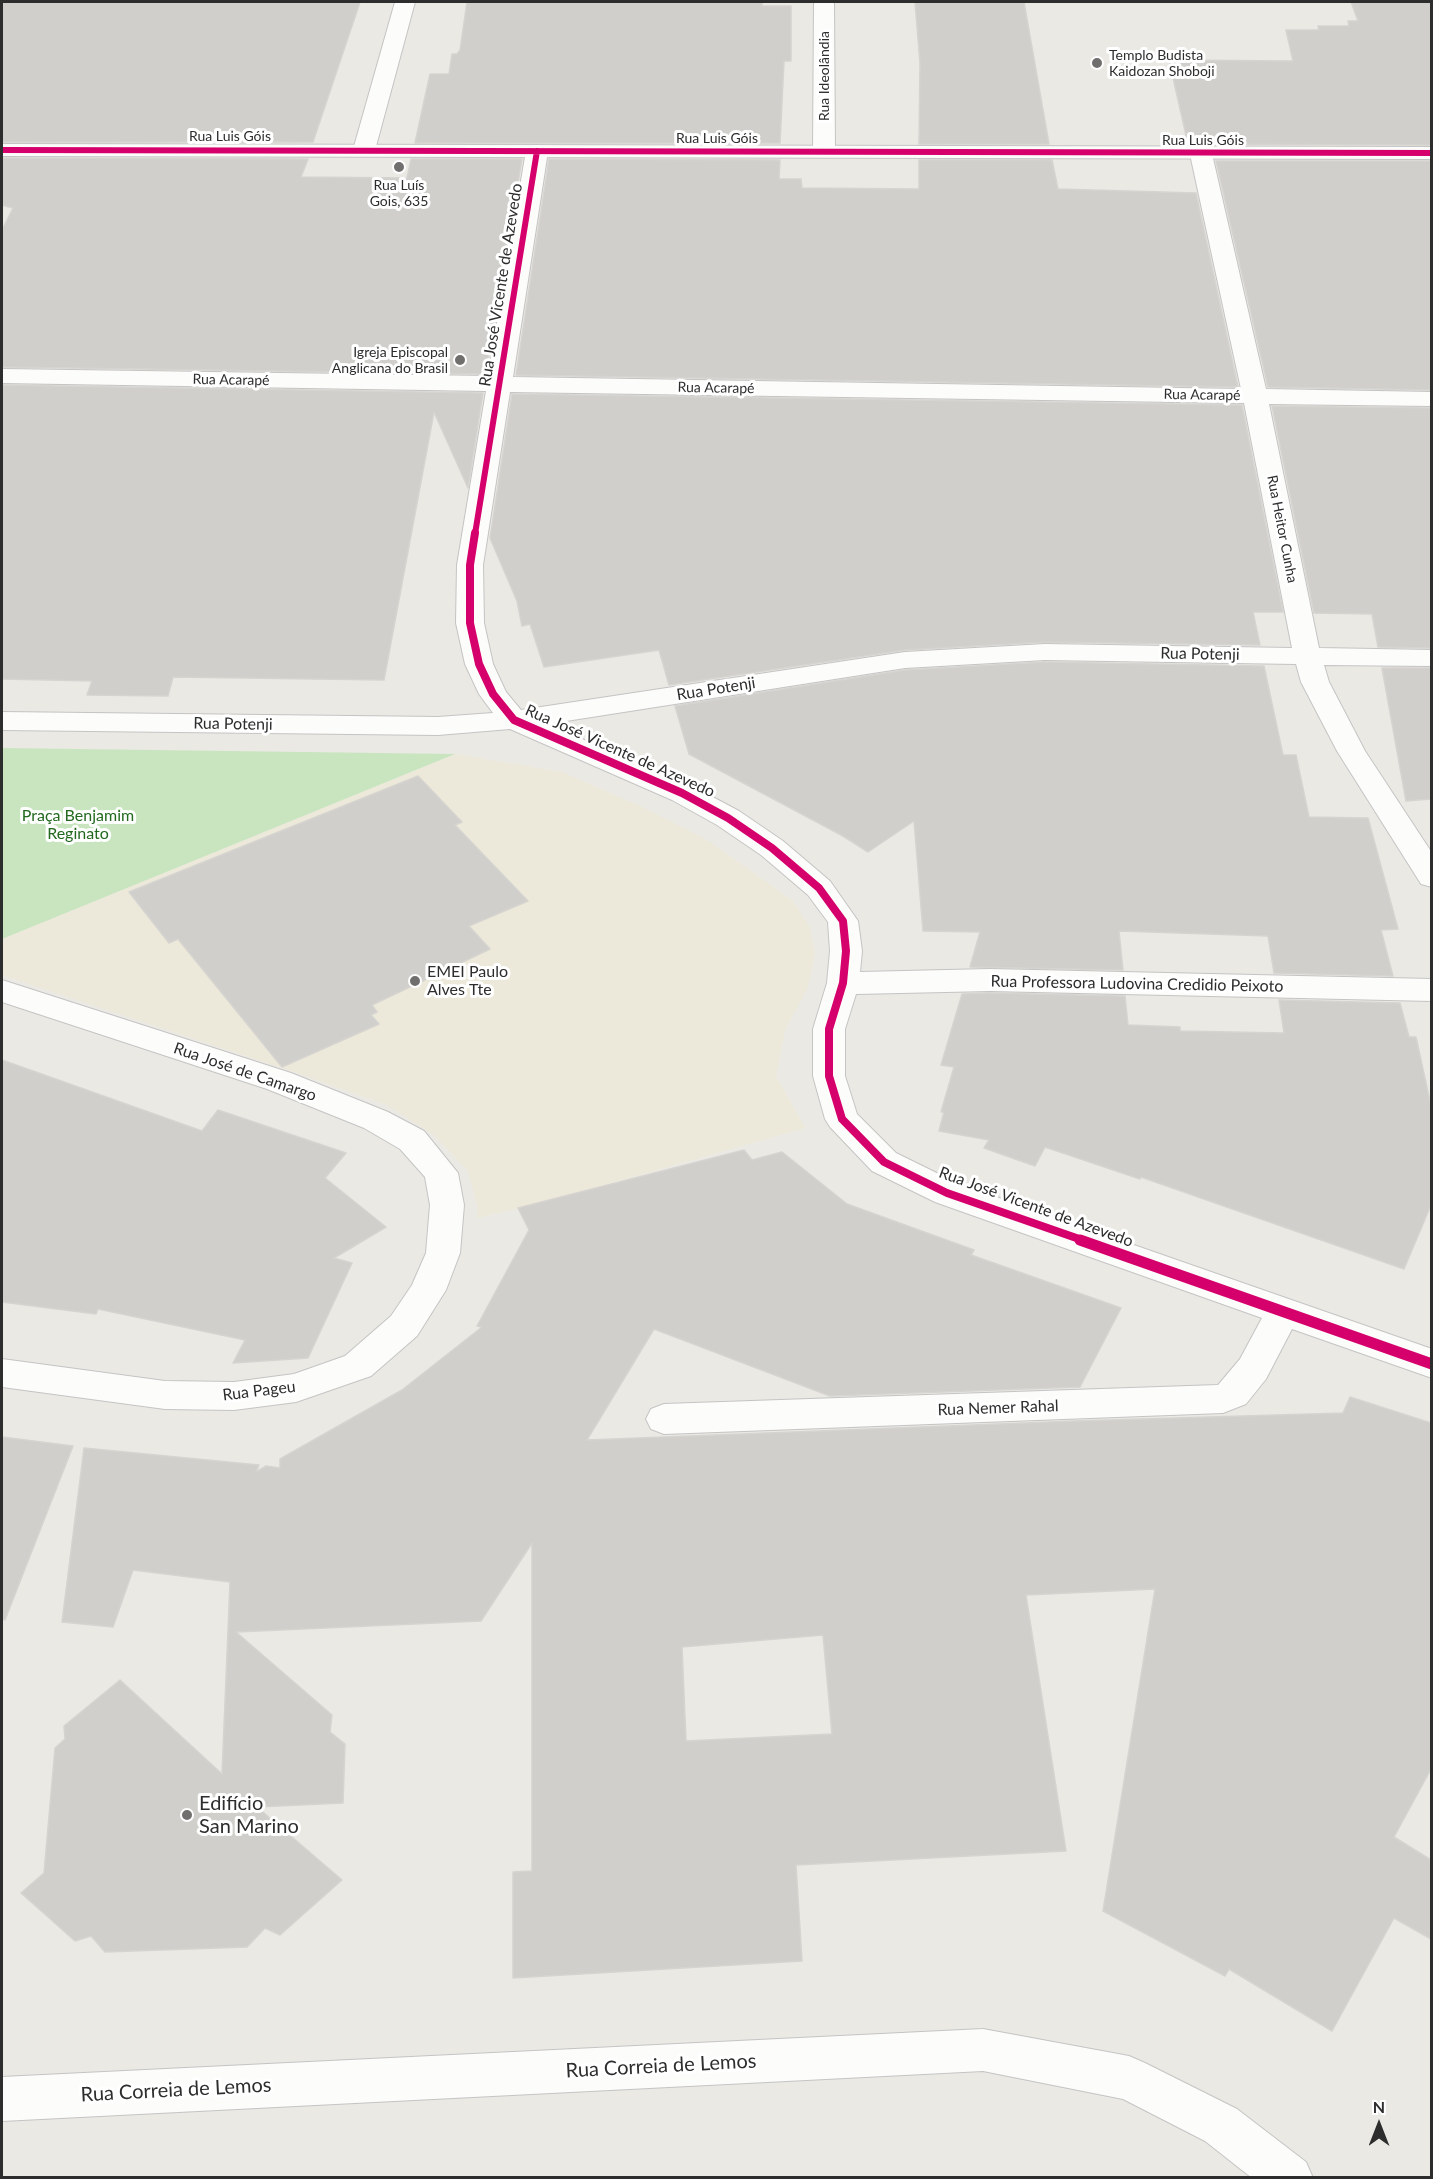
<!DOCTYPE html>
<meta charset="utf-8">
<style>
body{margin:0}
#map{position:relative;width:1433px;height:2179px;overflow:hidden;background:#ebe9e4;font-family:Lato,sans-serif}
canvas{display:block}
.frame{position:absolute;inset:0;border:3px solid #2d2d2d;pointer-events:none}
.north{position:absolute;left:1349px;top:2095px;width:60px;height:60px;-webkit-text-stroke:4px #fff;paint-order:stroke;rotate:0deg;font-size:16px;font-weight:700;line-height:24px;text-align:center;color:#2d2d2d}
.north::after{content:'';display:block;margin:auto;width:21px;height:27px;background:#2d2d2d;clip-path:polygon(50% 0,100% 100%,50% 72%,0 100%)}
</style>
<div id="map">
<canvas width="1433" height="2179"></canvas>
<div class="frame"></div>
<div class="north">N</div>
</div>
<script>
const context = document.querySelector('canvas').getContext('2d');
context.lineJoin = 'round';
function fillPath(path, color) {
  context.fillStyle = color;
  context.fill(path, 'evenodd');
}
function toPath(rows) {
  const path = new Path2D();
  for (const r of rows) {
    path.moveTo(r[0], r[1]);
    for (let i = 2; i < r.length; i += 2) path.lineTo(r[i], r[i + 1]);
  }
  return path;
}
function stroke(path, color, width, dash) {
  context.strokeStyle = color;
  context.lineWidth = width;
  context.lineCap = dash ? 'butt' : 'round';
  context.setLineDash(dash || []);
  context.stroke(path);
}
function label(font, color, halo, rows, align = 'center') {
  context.font = font + ' Lato,sans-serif';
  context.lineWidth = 6;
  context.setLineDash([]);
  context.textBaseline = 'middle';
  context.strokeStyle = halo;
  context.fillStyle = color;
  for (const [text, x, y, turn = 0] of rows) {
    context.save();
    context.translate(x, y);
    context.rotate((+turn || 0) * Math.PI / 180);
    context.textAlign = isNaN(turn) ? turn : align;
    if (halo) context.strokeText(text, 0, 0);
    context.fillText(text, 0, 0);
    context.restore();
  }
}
const education = toPath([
 [455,754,562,772,642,807,707,840,793,901,810,928,815,954,808,987,785,1030,776,1076,805,1128,544,1202,477,1218,478,1209,468,1171,434,1135,387,1105,294,1072,2,975,2,939]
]);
const green = toPath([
 [2,748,455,754,2,939]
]);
const building = toPath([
 [2,2,360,2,313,142,2,142,2,2],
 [467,2,762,2,762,6,791,6,791,61,784,61,780,143,415,143,430,74,449,74,452,54,457,54,460,50,467,2],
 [915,2,1024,2,1049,144,919,144,920,63,915,2],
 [1351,2,1431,2,1431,145,1188,144,1169,60,1293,61,1286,30,1319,30,1318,26,1349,26,1348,21,1358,21,1351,2],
 [2,158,308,159,301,177,407,178,411,159,522,159,486,374,2,367,2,230,13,208,2,205,2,158],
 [549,159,780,160,779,179,801,179,802,188,919,189,919,160,1052,160,1058,189,1196,193,1238,387,516,375,549,159],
 [1216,161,1431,161,1431,390,1268,387,1216,161],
 [2,385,483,393,468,488,434,412,384,680,173,677,168,696,87,695,92,681,2,679,2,385],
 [512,394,1242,405,1283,612,1253,612,1260,645,1045,642,905,650,669,685,659,650,544,667,530,624,522,626,517,601,490,538,512,394],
 [1272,406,1431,408,1431,648,1378,647,1372,614,1314,613,1272,406],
 [1045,662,1264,666,1283,755,1296,755,1309,817,1368,818,1398,929,1381,930,1393,976,1274,973,1268,936,1119,931,1123,970,970,967,980,932,923,931,914,821,868,852,843,836,689,754,675,706,905,670,1045,662],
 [1382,668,1431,668,1431,799,1406,801,1382,668],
 [418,776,462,822,455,825,528,901,469,926,490,949,372,1005,377,1012,371,1015,379,1024,282,1067,178,939,169,943,129,892,418,776],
 [990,993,1125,996,1128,1025,1180,1027,1180,1031,1284,1033,1279,1000,1400,1003,1409,1037,1416,1037,1431,1106,1431,1205,1404,1269,1141,1177,1140,1179,1045,1147,1035,1166,984,1148,989,1140,939,1131,944,1112,941,1112,954,1067,941,1065,962,994,990,993],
 [2,1060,202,1131,218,1110,346,1153,325,1178,386,1227,334,1258,352,1263,308,1358,233,1363,245,1340,98,1309,96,1314,2,1302,2,1060],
 [744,1150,752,1160,782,1152,847,1204,974,1250,971,1255,1121,1308,1080,1387,830,1396,654,1329,587,1440,1075,1421,1343,1413,1350,1397,1431,1423,1431,1769,1394,1837,1431,1860,1431,1939,1394,1918,1332,2031,1229,1969,1225,1976,1103,1911,1155,1589,1026,1595,1066,1851,796,1865,802,1961,513,1978,513,1872,532,1871,532,1543,481,1621,236,1632,332,1715,330,1732,345,1744,343,1803,257,1807,342,1880,280,1935,265,1928,247,1947,105,1952,91,1936,75,1941,21,1893,44,1873,55,1748,65,1739,64,1726,120,1680,222,1774,230,1582,133,1570,113,1627,62,1622,84,1448,259,1465,256,1472,266,1466,280,1468,280,1459,402,1390,482,1327,477,1326,529,1230,518,1208,744,1150],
 [823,1635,832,1734,686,1741,682,1647,823,1635],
 [2,1437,73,1446,5,1620,2,1619,2,1437]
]);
const minor = toPath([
 [395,2,415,2,375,150,372,155,364,156,356,155,353,150,395,2],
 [814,2,834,2,835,151,832,156,824,157,816,156,813,151,814,2],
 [537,145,545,146,548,151,513,377,1241,389,1190,154,1193,149,1201,148,1209,149,1212,154,1266,389,1432,392,1432,406,1269,404,1319,648,1432,650,1432,666,1324,665,1329,682,1365,751,1432,853,1432,887,1421,884,1337,751,1301,682,1296,664,1045,660,905,668,547,724,692,786,739,811,783,841,830,881,858,921,862,951,860,972,990,969,1432,979,1432,1001,990,991,856,994,845,1029,845,1076,857,1114,896,1153,959,1184,1432,1349,1432,1378,1292,1329,1266,1379,1246,1404,1223,1413,664,1434,651,1429,646,1419,651,1409,664,1404,1218,1385,1240,1359,1262,1318,935,1202,872,1171,830,1127,825,1119,813,1076,813,1029,827,983,830,951,828,922,808,895,761,855,717,825,672,800,510,729,438,735,2,730,2,712,438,717,493,713,479,694,465,664,456,623,457,565,486,391,2,383,2,369,488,376,526,151,529,146,537,145],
 [510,392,1244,403,1292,648,1045,644,905,652,521,710,506,692,493,664,484,623,483,565,510,392],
 [2,980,291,1073,388,1112,424,1131,458,1173,464,1205,460,1253,446,1290,417,1336,371,1376,296,1402,234,1410,165,1409,2,1387,2,1359,165,1381,234,1382,294,1374,345,1356,391,1316,412,1285,426,1253,430,1205,425,1177,400,1149,364,1128,267,1089,2,1002,2,980],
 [983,2029,1129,2056,1145,2063,1237,2109,1306,2162,1313,2178,1252,2178,1205,2141,1123,2099,983,2071,2,2121,2,2077,983,2029]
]);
const tertiary = toPath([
 [2,144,1432,147,1432,159,2,156,2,144]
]);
const cyclewayFar2 = toPath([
 [2,150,1432,153],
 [475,534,537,151]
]);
const cyclewayFar1 = toPath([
 [475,533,470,565,470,623,479,664,493,694,514,720,682,793,728,818,772,848,819,888,843,921,846,951,843,983,829,1029,829,1076,842,1119,884,1162,947,1193,1085,1241]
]);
const cycleway = toPath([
 [1080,1240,1432,1364]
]);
const markers = [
 [1097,63,6,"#706f6d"],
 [399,167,6,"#706f6d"],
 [460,360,6,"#706f6d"],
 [415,981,6,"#706f6d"],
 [187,1815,6,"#706f6d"]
];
const farPoinames = [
 ["Templo Budista",1109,55],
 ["Kaidozan Shoboji",1109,71],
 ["Rua Luís",399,185,"center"],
 ["Gois, 635",399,201,"center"],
 ["Igreja Episcopal",448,352,"right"],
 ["Anglicana do Brasil",448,368,"right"]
];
const farStreetnames = [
 ["Rua Ideolândia",824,76,-90],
 ["Rua Luis Góis",230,136],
 ["Rua Luis Góis",717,138],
 ["Rua Luis Góis",1203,140],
 ["Rua Acarapé",231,380,1],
 ["Rua Acarapé",716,388,1],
 ["Rua Acarapé",1202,395,1],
 ["Rua Heitor Cunha",1282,529,79]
];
const streetNames = [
 ["Rua José Vicente de Azevedo",501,285,-81],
 ["Rua Potenji",1200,654,1],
 ["Rua Potenji",716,689,-9],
 ["Rua Potenji",233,724,1],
 ["Rua José Vicente de Azevedo",620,751,24],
 ["Rua Professora Ludovina Credidio Peixoto",1137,984,1],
 ["Rua José de Camargo",245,1072,19],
 ["Rua José Vicente de Azevedo",1036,1207,20],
 ["Rua Pageu",259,1391,-7],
 ["Rua Nemer Rahal",998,1408,-2]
];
const parkNames = [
 ["Praça Benjamim",78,816],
 ["Reginato",78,834]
];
const poiNames = [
 ["EMEI Paulo",427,972],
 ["Alves Tte",427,990]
];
const nearPoinames = [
 ["Edifício",199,1804],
 ["San Marino",199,1827]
];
const nearStreetnames = [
 ["Rua Correia de Lemos",661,2066,-3],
 ["Rua Correia de Lemos",176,2090,-3]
];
fillPath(education, '#ede9da');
fillPath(green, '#c8e5bf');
fillPath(building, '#d0cfcb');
stroke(building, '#d6d4d0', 1.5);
stroke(minor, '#c5c4c4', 2);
stroke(tertiary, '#c5c4c4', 2);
fillPath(minor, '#fcfcfb');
fillPath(tertiary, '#fcfcfb');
stroke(cyclewayFar2, '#d6006c', 6);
stroke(cyclewayFar1, '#d6006c', 8);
stroke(cycleway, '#d6006c', 11);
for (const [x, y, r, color] of markers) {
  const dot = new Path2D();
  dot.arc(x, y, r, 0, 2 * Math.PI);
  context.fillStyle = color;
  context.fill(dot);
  stroke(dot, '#fff', 2);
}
label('14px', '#2d2d2d', '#fff', farPoinames, 'left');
label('14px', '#2d2d2d', '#fff', farStreetnames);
label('16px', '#2d2d2d', '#fff', streetNames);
label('16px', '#22691e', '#fff', parkNames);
label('16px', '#2d2d2d', '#fff', poiNames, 'left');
label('20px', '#2d2d2d', '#fff', nearPoinames, 'left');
label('20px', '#2d2d2d', '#fff', nearStreetnames);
</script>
